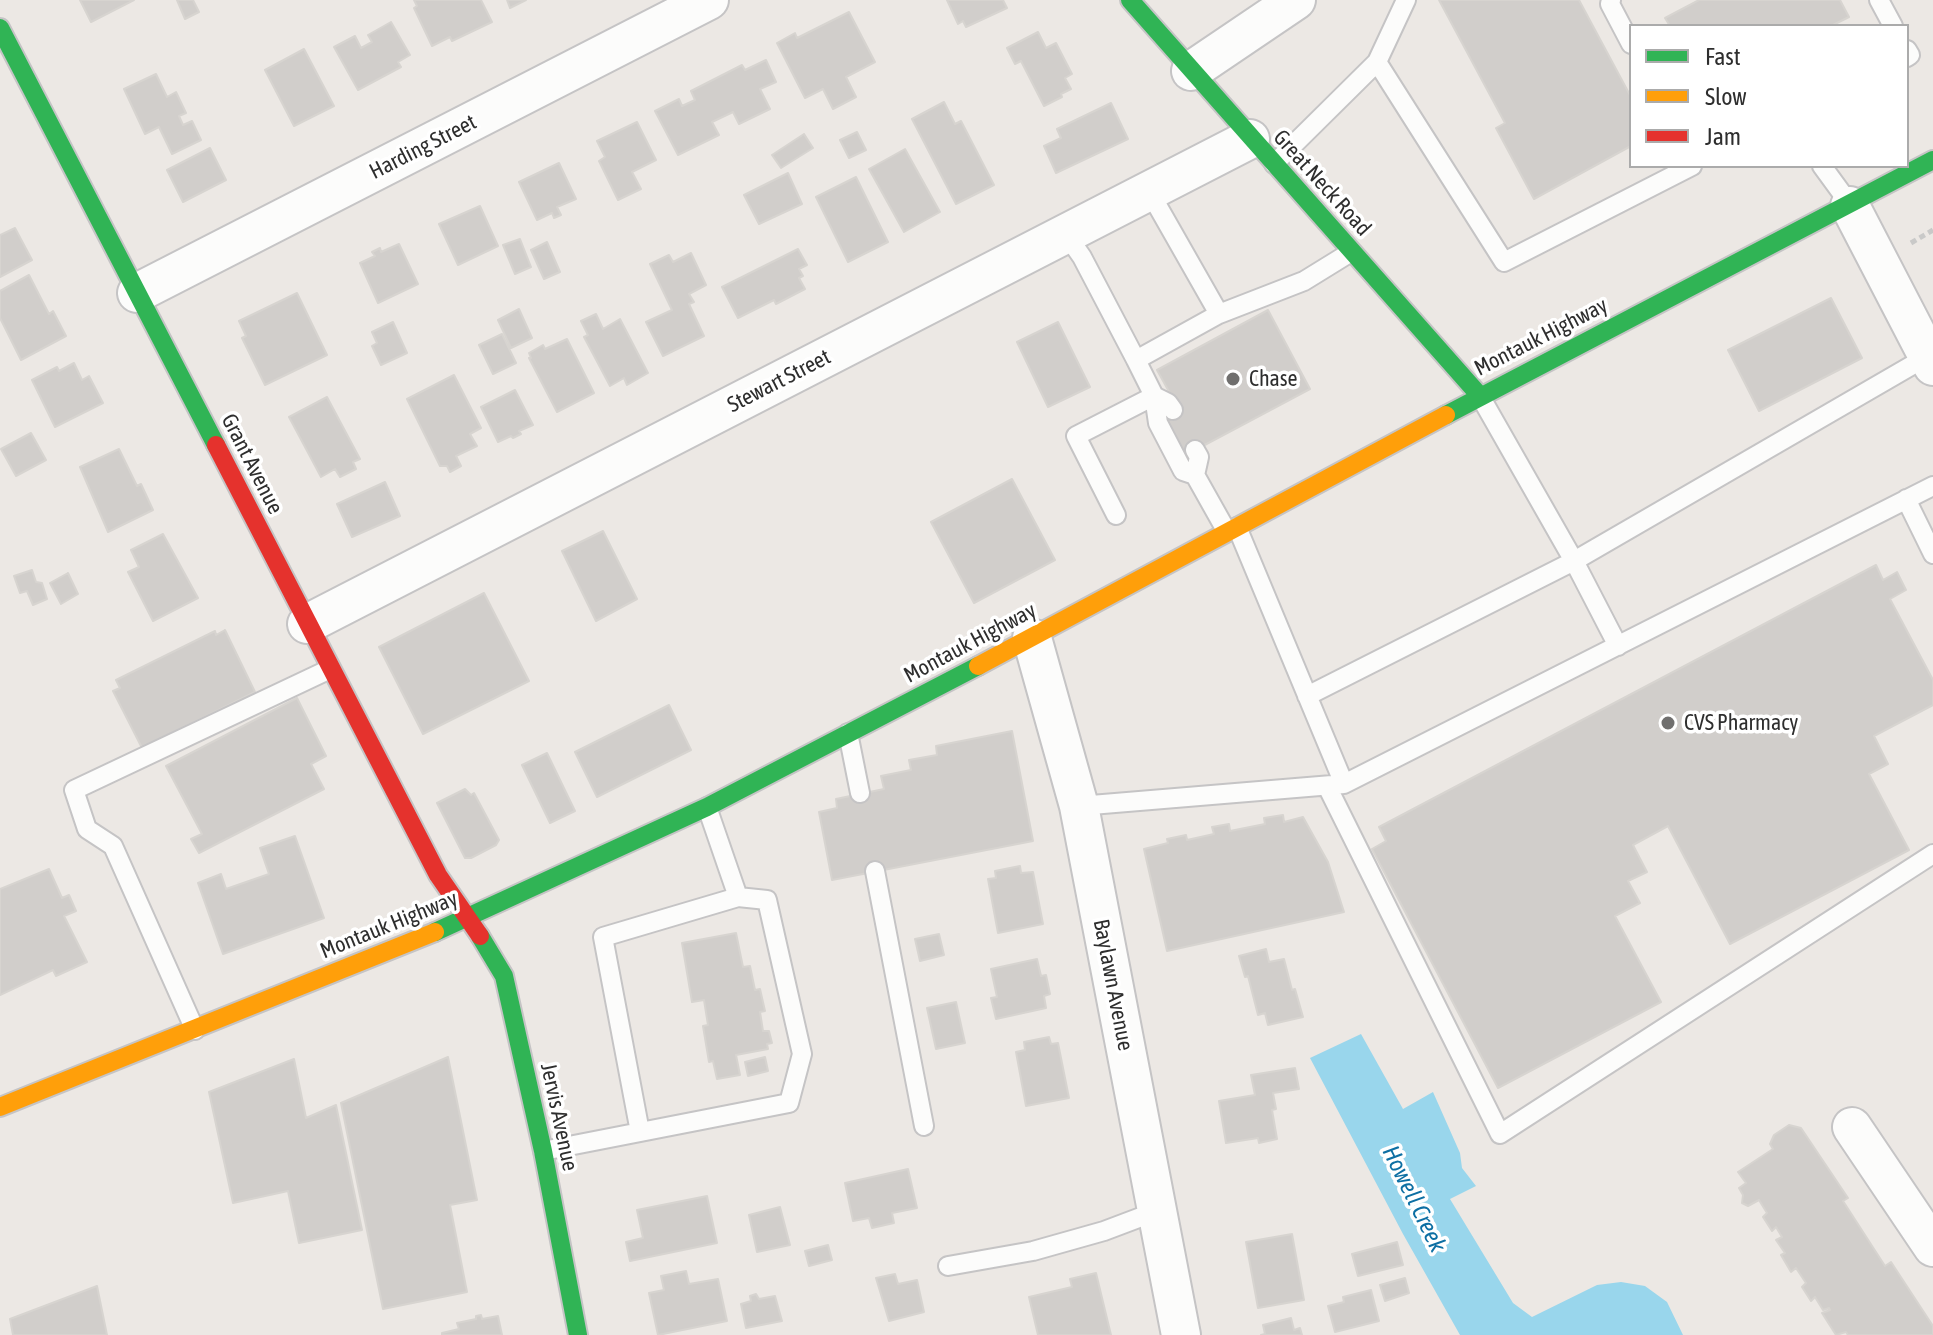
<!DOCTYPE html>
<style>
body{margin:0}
#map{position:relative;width:1933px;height:1335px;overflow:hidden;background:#ece8e4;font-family:"Asap Condensed",sans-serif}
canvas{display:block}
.legend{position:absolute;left:1629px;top:24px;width:280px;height:144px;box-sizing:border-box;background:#fff;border:2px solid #ababab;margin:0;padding:10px 14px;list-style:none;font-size:24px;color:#2e2e2e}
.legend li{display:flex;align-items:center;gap:16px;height:40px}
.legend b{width:40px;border:2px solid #ababab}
</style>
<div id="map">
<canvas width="1933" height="1335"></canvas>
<ul class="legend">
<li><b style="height:10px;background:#30b455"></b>Fast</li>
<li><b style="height:10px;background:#ff9f0a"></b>Slow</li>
<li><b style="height:10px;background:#e5322d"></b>Jam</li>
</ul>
</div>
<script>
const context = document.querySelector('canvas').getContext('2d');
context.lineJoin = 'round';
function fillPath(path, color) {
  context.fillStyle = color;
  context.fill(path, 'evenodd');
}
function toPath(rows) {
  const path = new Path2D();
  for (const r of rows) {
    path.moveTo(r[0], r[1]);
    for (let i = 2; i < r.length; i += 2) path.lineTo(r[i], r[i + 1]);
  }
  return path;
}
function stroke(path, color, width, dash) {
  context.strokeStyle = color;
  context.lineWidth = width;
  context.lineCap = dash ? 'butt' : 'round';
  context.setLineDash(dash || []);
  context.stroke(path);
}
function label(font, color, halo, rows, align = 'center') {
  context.font = font + ' "Asap Condensed",sans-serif';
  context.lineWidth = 7;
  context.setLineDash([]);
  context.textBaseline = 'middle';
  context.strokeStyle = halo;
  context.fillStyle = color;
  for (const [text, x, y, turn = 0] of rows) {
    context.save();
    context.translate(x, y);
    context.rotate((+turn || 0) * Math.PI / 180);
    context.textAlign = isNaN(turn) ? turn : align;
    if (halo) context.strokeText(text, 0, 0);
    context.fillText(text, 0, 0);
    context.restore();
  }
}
const water = toPath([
 [1361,1034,1403,1109,1433,1092,1460,1153,1462,1168,1476,1186,1450,1199,1513,1303,1532,1317,1597,1285,1621,1282,1645,1286,1667,1302,1683,1335,1460,1335,1403,1234,1310,1058]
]);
const building = toPath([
 [80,0,134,0,91,22,80,0],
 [177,0,193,0,199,12,185,19,177,0],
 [414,0,481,0,492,22,452,41,450,37,432,46,414,8,417,6,414,0],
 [507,0,526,0,510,8,507,0],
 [947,0,1003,0,1007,8,966,27,963,21,958,24,947,0],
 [1439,0,1579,0,1631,97,1631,146,1534,199,1496,128,1505,123,1439,0],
 [1699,0,1840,0,1849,17,1831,26,1670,26,1665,18,1699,0],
 [849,12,875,62,846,77,856,97,833,109,823,89,805,98,777,43,795,33,797,38,849,12],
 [391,22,410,55,398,62,401,67,358,90,334,47,355,36,361,48,372,42,368,35,391,22],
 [1038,32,1046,48,1056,43,1072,74,1065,78,1071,89,1061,94,1062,97,1044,106,1021,61,1015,64,1007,48,1038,32],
 [304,49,334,106,294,126,265,70,304,49],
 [766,60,776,82,760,89,770,109,739,124,733,112,712,122,719,135,678,155,655,111,679,99,682,106,695,100,691,91,742,65,745,70,766,60],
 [156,74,167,97,176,92,186,113,179,116,183,125,192,121,201,140,172,154,159,127,145,134,124,89,156,74],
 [944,102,955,124,961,121,994,185,956,204,912,119,944,102],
 [1111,103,1128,139,1056,173,1044,146,1061,138,1057,129,1111,103],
 [637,122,656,160,632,172,641,189,618,200,599,161,605,157,597,141,637,122],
 [857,132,866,150,849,158,840,140,857,132],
 [804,134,813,148,781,168,772,155,804,134],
 [210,148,226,180,183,202,167,170,210,148],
 [905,149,940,212,904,232,869,169,905,149],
 [559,163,576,199,557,207,561,215,554,218,552,213,537,220,519,182,559,163],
 [788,173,802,204,759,224,744,195,788,173],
 [856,177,888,242,848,262,816,197,856,177],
 [480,206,498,246,458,265,439,224,480,206],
 [15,228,32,260,0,277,0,235,15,228],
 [520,239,531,267,515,274,503,245,520,239],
 [547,242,560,272,544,279,531,250,547,242],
 [399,244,418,284,378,303,360,263,375,256,372,252,380,248,381,252,399,244],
 [798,249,807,265,799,269,803,276,799,278,805,289,776,304,774,300,738,318,722,287,798,249],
 [691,253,706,285,689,294,694,302,689,304,704,336,663,356,646,322,672,310,650,264,669,255,673,262,691,253],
 [29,275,49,314,53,311,66,336,21,360,0,318,0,291,29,275],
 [297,293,327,355,265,385,242,338,246,336,239,321,297,293],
 [1831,298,1862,358,1759,411,1728,350,1831,298],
 [519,309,532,338,511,348,498,320,519,309],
 [1268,310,1310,389,1184,456,1163,416,1178,408,1157,370,1268,310],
 [596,314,603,329,620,319,648,373,627,385,624,378,610,386,584,337,588,335,581,321,596,314],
 [393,322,407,353,381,365,372,346,377,343,372,332,393,322],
 [1058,322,1090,387,1048,407,1017,342,1058,322],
 [502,334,516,363,493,374,479,345,502,334],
 [567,339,594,393,557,412,529,358,531,358,529,353,543,345,545,349,567,339],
 [74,363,82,380,89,376,103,403,55,427,32,380,57,367,59,371,74,363],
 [454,375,481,428,470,434,477,446,456,456,461,466,450,472,447,466,440,466,407,399,454,375],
 [515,390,533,425,519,431,521,434,513,438,511,436,498,442,481,407,515,390],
 [327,397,360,459,353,462,356,469,340,477,335,469,321,477,289,417,327,397],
 [31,433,46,460,16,476,1,449,31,433],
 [119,449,137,486,141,484,153,510,108,532,80,467,119,449],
 [1012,479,1055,560,974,603,931,522,1012,479],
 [385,482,400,516,352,537,337,504,385,482],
 [603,531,637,599,596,621,562,551,603,531],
 [163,534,198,598,153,621,128,572,139,567,131,550,163,534],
 [1876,565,1883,580,1897,572,1906,590,1890,599,1933,680,1933,705,1874,736,1888,764,1869,774,1909,850,1730,944,1668,826,1633,845,1647,872,1628,881,1640,903,1615,916,1661,1002,1498,1088,1372,849,1386,841,1379,827,1876,565],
 [32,570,36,582,42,583,47,599,33,605,27,591,20,593,14,576,32,570],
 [68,573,78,594,61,604,50,583,68,573],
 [484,593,529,681,423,734,379,647,484,593],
 [225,630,255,692,142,748,113,691,120,688,116,680,215,631,216,635,225,630],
 [297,698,326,756,311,764,324,789,199,853,191,839,202,834,166,766,297,698],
 [669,705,691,750,597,797,575,752,669,705],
 [1012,731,1033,841,832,880,819,812,837,808,836,799,884,789,881,776,911,770,909,760,937,755,936,746,1012,731],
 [547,753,575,811,550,823,522,765,547,753],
 [465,789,471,795,474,793,499,840,496,845,471,858,465,858,437,803,465,789],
 [1283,815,1284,822,1303,817,1328,862,1344,912,1167,951,1144,849,1168,843,1167,839,1186,835,1187,840,1214,834,1212,827,1229,824,1230,831,1265,824,1264,818,1283,815],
 [295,836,324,918,223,954,198,883,221,874,226,889,269,874,260,848,295,836],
 [1020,866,1021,873,1033,872,1043,924,998,933,988,879,996,878,995,871,1020,866],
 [49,869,62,898,69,895,76,911,64,916,87,962,56,976,53,970,0,995,0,889,49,869],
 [736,933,743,967,750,966,755,990,760,989,765,1011,760,1012,763,1031,769,1031,772,1043,767,1044,768,1049,736,1055,740,1075,717,1079,713,1061,709,1062,703,1026,708,1025,704,1000,692,1002,682,943,736,933],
 [939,934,944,955,920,961,915,939,939,934],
 [1266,949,1269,962,1284,959,1292,990,1295,989,1303,1017,1268,1025,1265,1013,1258,1015,1248,976,1245,977,1239,956,1266,949],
 [1037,959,1041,976,1046,975,1050,994,1044,996,1046,1008,996,1019,991,998,997,997,991,969,1037,959],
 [956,1002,965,1043,936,1049,927,1008,956,1002],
 [1049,1037,1051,1044,1058,1043,1069,1098,1026,1106,1016,1052,1025,1050,1024,1042,1049,1037],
 [448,1057,477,1200,450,1205,467,1292,383,1309,341,1103,448,1057],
 [765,1057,768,1071,748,1076,745,1062,765,1057],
 [294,1059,306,1118,336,1105,362,1230,299,1243,288,1191,233,1203,209,1092,294,1059],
 [1295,1068,1299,1089,1273,1093,1276,1109,1272,1110,1277,1139,1259,1143,1258,1138,1226,1143,1219,1101,1255,1095,1251,1075,1295,1068],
 [1789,1125,1801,1128,1848,1198,1843,1201,1885,1266,1891,1262,1933,1326,1933,1335,1848,1335,1846,1332,1836,1335,1822,1313,1830,1310,1829,1308,1823,1310,1815,1297,1811,1301,1802,1287,1806,1283,1796,1268,1791,1272,1781,1255,1785,1253,1776,1240,1782,1237,1776,1227,1772,1231,1763,1217,1767,1213,1759,1200,1748,1206,1742,1203,1743,1195,1739,1188,1746,1183,1738,1172,1773,1149,1770,1144,1774,1135,1789,1125],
 [908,1169,917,1208,892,1213,894,1223,872,1228,869,1218,853,1221,845,1183,908,1169],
 [707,1196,717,1243,630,1261,626,1242,643,1238,637,1210,707,1196],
 [780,1207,790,1245,757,1252,749,1215,780,1207],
 [1292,1234,1304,1300,1258,1308,1246,1242,1292,1234],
 [1397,1242,1403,1265,1358,1276,1352,1254,1397,1242],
 [828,1245,832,1260,809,1266,805,1251,828,1245],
 [686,1271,689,1284,718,1279,727,1321,658,1335,649,1293,664,1290,661,1276,686,1271],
 [1096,1273,1111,1335,1038,1335,1029,1297,1072,1287,1070,1279,1096,1273],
 [895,1274,898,1284,917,1280,924,1312,889,1321,876,1278,895,1274],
 [1405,1278,1409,1293,1385,1301,1380,1285,1405,1278],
 [97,1286,107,1335,13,1335,10,1319,97,1286],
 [1371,1290,1379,1321,1335,1332,1328,1306,1344,1302,1343,1297,1371,1290],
 [756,1294,759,1299,775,1296,782,1321,746,1328,741,1304,751,1301,750,1296,756,1294],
 [481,1315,482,1319,498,1316,502,1335,442,1335,442,1333,459,1329,457,1323,476,1319,476,1316,481,1315],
 [1291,1318,1294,1330,1300,1328,1302,1335,1261,1335,1265,1334,1263,1325,1291,1318]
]);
const path = toPath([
 [1911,243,1933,230]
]);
const lane = toPath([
 [1611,0,1610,4,1631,44],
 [1879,0,1893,26],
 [1907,50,1910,55,1907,57],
 [1377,62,1504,262,1692,166],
 [1274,164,1377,62,1406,0],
 [1822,166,1849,203],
 [1149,191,1219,314],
 [1066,234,1082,257,1136,360,1219,314,1304,281,1351,252],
 [1136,360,1154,396,1158,423,1183,471,1195,475,1227,532],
 [1154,396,1168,403,1173,410],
 [1480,396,1574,561,1618,646],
 [1195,450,1199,457,1195,475],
 [1906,499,1933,554],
 [1116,515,1076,436,1154,396],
 [1307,696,1574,561,1928,356],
 [848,733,860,793],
 [1344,784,1933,486],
 [1327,786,1500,1134,1933,854],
 [1079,806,1344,784,1237,527],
 [707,807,738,897],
 [875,871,924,1126],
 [195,1030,113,846,87,829,74,790,330,669],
 [543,1151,789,1103,802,1054,767,900,738,897,603,937,640,1132],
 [948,1266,1033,1251,1104,1231,1157,1211]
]);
const street = toPath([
 [1191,71,1296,0],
 [1850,206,1933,366],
 [137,293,709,0],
 [307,624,1250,139],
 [1032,638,1079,806,1181,1335],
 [1852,1127,1933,1247]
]);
const fast = toPath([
 [1130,0,1480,396],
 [0,28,216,445],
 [1446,415,1933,160],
 [435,932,707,807,978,666],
 [480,936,504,976,543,1151,578,1335]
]);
const slow = toPath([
 [978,666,1446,415],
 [0,1107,435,932]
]);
const jam = toPath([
 [216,445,438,875,480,936]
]);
const markers = [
 [1233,379,8,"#706f6e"],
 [1668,723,8,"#706f6e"]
];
const streetNames = [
 ["Harding Street",423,147,-27],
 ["Great Neck Road",1322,183,48],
 ["Montauk Highway",1541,337,-27],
 ["Stewart Street",779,381,-27],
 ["Grant Avenue",252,464,63],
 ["Montauk Highway",970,643,-28],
 ["Montauk Highway",389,925,-22],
 ["Baylawn Avenue",1113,985,79],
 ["Jervis Avenue",559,1117,78]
];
const poiNames = [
 ["Chase",1249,379],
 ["CVS Pharmacy",1684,723]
];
const waterNames = [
 ["Howell Creek",1414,1199,64]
];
fillPath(water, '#99d6ec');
fillPath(building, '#d1cecb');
stroke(building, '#d7d4d0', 2);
stroke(lane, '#c5c4c5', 22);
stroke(street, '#c5c4c5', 42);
stroke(fast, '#c5c4c5', 22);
stroke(slow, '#c5c4c5', 22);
stroke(jam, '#c5c4c5', 22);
stroke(path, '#c9c9c8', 5, [6, 4]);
stroke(lane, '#fcfcfb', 18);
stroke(street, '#fcfcfb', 38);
stroke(fast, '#30b455', 18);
stroke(slow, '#ff9f0a', 18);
stroke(jam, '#e5322d', 18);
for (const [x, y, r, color] of markers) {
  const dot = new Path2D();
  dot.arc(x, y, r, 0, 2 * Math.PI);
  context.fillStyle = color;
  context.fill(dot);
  stroke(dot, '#fff', 3);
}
label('22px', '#2e2e2e', '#fff', streetNames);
label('22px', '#2e2e2e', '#fff', poiNames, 'left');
label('italic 24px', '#0d6fa3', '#fff', waterNames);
</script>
